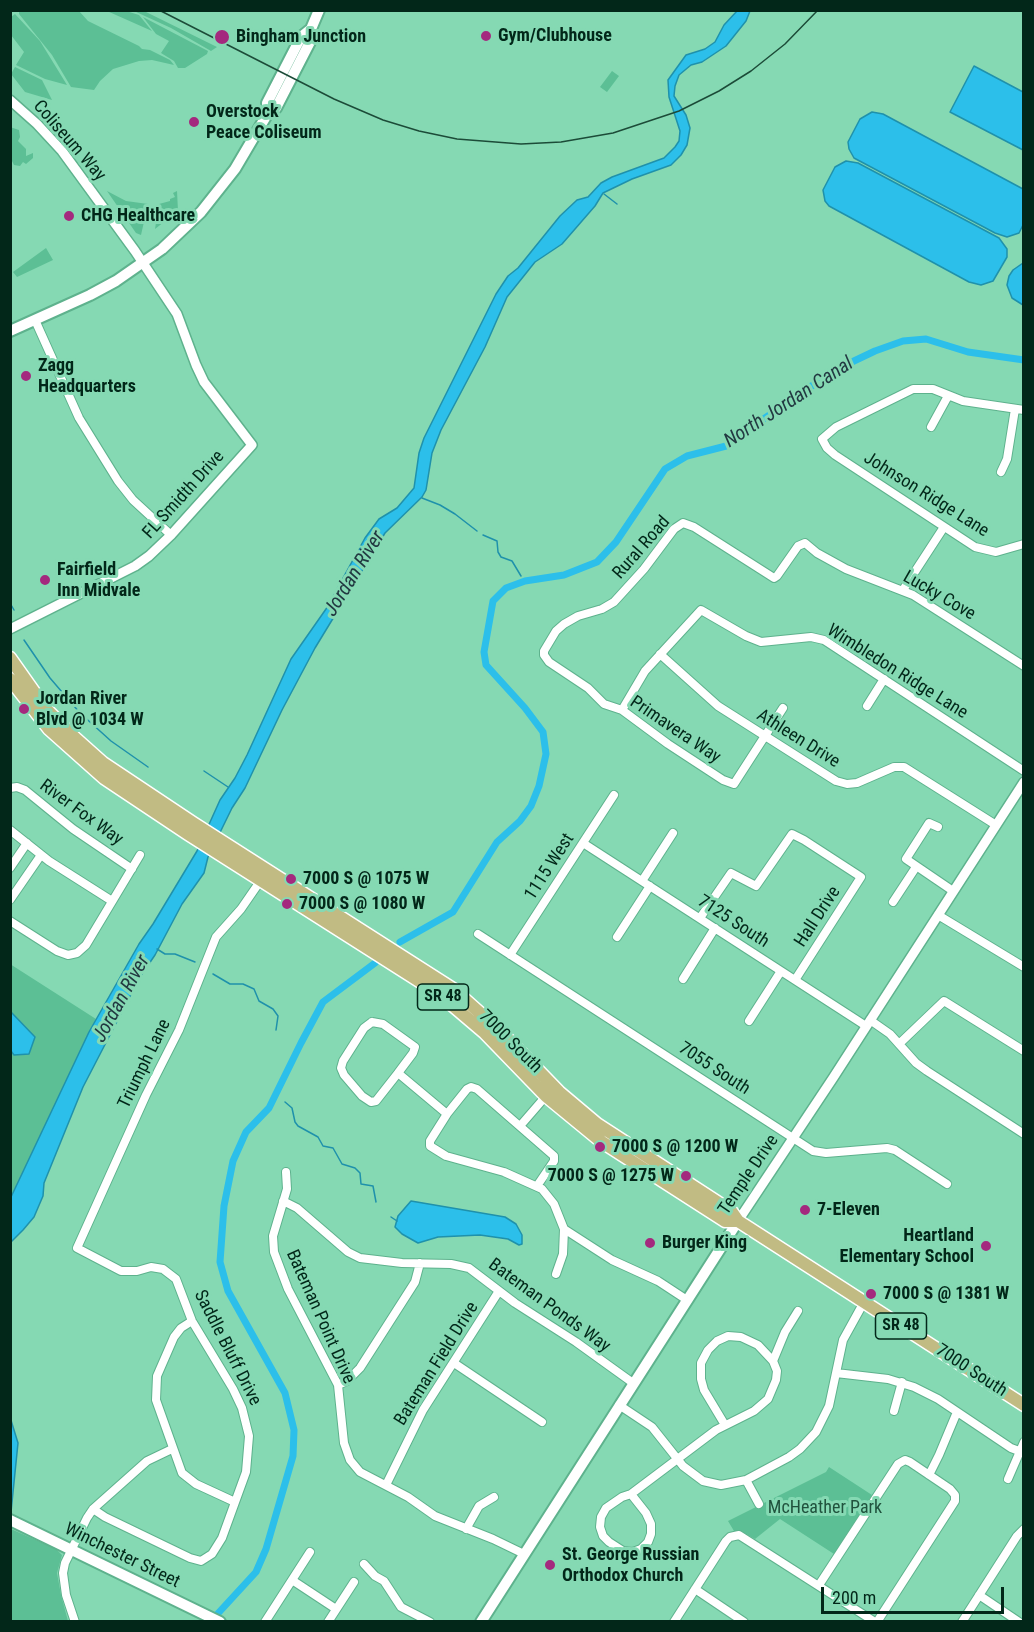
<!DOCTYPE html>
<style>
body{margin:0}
#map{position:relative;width:1034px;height:1632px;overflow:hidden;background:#85d9b3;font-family:"Roboto Condensed",sans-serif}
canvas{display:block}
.frame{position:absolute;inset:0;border:12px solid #022719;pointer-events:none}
.scale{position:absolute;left:821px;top:1587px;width:183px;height:27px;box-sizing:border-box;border:3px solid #022719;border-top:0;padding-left:8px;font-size:18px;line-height:21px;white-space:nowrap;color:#022719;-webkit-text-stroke:4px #85d9b3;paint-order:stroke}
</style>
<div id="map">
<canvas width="1034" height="1632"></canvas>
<div class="frame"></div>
<div class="scale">200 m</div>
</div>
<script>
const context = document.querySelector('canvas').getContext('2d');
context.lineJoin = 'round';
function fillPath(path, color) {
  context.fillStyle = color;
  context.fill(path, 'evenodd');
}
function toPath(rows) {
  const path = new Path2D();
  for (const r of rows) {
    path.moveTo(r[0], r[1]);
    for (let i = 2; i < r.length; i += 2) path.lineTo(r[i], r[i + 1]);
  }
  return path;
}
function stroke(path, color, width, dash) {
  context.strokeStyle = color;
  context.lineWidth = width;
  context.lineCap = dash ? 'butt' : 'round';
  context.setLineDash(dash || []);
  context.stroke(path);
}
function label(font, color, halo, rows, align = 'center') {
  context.font = font + ' "Roboto Condensed",sans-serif';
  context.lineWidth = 6;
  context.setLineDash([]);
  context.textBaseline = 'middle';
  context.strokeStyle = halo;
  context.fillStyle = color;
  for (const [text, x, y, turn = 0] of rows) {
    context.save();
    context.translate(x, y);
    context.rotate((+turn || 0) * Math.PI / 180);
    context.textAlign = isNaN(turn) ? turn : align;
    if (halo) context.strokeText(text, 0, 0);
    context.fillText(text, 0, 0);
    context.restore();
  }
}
const green = toPath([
 [19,11,79,11,88,21,139,46,142,49,150,50,170,60,174,65,152,60,139,61,113,69,100,81,94,90,71,87,52,55,19,14],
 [107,11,126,11,139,15,152,31],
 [134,11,144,11,217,47,211,51,171,28],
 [15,14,40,41,67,85,45,79,16,65,24,52,11,35,11,17],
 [143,17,208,51,207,54,185,68,178,68,174,61,161,53,169,41,156,34],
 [15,67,42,80,52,100,25,92,11,74],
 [612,71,619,76,607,92,600,87],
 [10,127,19,130,20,137,18,141,26,149,26,156,33,153,33,158,26,164,23,162,20,166,14,165,12,161],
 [107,191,126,201,148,204,141,235,136,233],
 [177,191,178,211,155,229,159,204,170,201,170,199,175,197,173,193],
 [46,248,53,260,17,277,13,272],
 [10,964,96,1019,11,1197,10,1197],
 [829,1467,872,1495,834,1554,780,1519,755,1539,741,1531,734,1531,728,1521,826,1472],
 [11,1529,56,1549,62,1555,57,1573,61,1595,68,1621,11,1621]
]);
const water = toPath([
 [737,11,750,11,746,21,726,46,702,62,691,65,679,75,675,86,674,96,686,115,690,128,687,145,681,155,671,165,632,179,603,193,595,206,562,244,535,262,507,297,485,347,441,430,432,453,426,490,422,497,385,533,315,648,282,710,245,788,232,808,208,857,204,873,182,904,155,955,140,977,83,1087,44,1183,43,1196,34,1217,23,1230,11,1242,11,1197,89,1032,139,944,153,924,197,851,220,800,235,778,247,755,291,659,326,609,365,538,379,519,397,508,414,488,419,453,424,438,496,294,508,276,518,268,560,216,577,200,588,197,601,183,612,177,664,158,675,147,679,141,680,131,669,97,668,80,686,55,705,49,715,42,724,25,737,11],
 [974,66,1023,92,1023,150,950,112,974,66],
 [872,112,883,114,1023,189,1023,225,1019,233,1007,237,995,233,854,158,849,149,848,142,860,119,872,112],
 [846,161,858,163,999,238,1007,249,1007,257,993,281,981,285,969,282,829,206,825,201,823,190,835,167,846,161],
 [1023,263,1024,263,1023,305,1012,298,1007,285,1009,276,1013,270,1023,263],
 [11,1012,35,1037,29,1054,14,1055,11,1051,11,1012],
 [411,1201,505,1217,516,1224,522,1235,522,1244,519,1245,508,1239,480,1235,438,1237,418,1243,402,1234,395,1227,398,1216,411,1201],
 [10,1417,18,1443,11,1512,10,1512,10,1417]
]);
const stream = toPath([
 [604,194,617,204],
 [422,498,440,505,455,514,477,531],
 [483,535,497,541,498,552,501,557,512,561,521,576],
 [10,603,14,610],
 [24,640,50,678,80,713,111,741,148,767],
 [204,771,228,787],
 [157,949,165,954,175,954,195,962],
 [213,974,230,984,243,984,254,989,259,1001,273,1009,278,1016,276,1030],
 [285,1102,292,1108,295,1122,298,1126,318,1137,323,1146,333,1148,342,1164,355,1168,360,1173,361,1184,373,1186,376,1202],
 [391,1217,397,1221]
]);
const canal = toPath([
 [400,942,453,912,497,842,520,821,531,806,539,786,546,754,543,732,525,708,486,665,484,652,493,601,506,588,525,581,564,575,597,562,616,542,665,469,687,456,730,445,752,427,835,370,875,351,903,341,926,339,968,352,1024,360],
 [211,1621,256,1572,266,1549,293,1456,294,1430,285,1393,228,1291,220,1262,224,1206,233,1161,246,1132,269,1108,301,1043,323,1002,375,963]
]);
const minor = toPath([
 [35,320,79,418,118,481,133,500,171,535],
 [1024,410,963,401,933,389,913,389,836,427,822,439,827,448,835,455,975,547,996,552,1024,544],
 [931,427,948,396],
 [1001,472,1007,459,1015,409],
 [903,590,944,527],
 [660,654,718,706,836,781,847,784,857,783,894,767,904,767,996,825],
 [867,706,884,679],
 [783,708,734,784,723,780,668,744,622,710,604,704,588,688,549,662,544,655,544,651,556,631,564,624,578,616,602,609,614,602,644,569,674,529,683,523,694,527,774,578,777,576,798,546,805,543,817,553,846,569,913,595,1024,666],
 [622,710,645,671,701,610,746,636,761,642,811,637,824,640,1024,771],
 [10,788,17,787,25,790,73,829,132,869],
 [938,827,929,823,906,859,953,891],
 [10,830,49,861,112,901],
 [583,843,866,1026],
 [10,868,27,843],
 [642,881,673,833],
 [10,900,41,855],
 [893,902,916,867],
 [938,915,1024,967],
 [700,918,731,873,756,886,792,834,804,840,861,877,795,980],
 [10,921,57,951,68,955,77,953,86,945,140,855],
 [478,934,813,1151,826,1153,887,1148,895,1150,947,1184],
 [617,937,650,886],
 [510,955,614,795],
 [683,979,715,928],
 [870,1020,890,1034,916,1063,927,1071,1024,1134],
 [749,1021,781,971],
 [372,1022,383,1024,415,1047,413,1053,398,1073,376,1101,371,1102,362,1096,344,1075,341,1068,343,1061,364,1028,372,1022],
 [899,1044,944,1001,1024,1051],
 [398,1073,447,1114],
 [520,1126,546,1096],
 [286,1172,287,1189,273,1236,274,1252,288,1289,338,1385,344,1443,350,1460,360,1472,408,1497,435,1516,493,1539,524,1554],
 [537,1186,554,1161,554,1156,477,1089,471,1087,467,1089,447,1114,430,1141,430,1146,446,1156,504,1172,542,1189,554,1204,564,1229,563,1254,556,1274],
 [283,1201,297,1208,348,1252,360,1258,402,1263,451,1264,469,1268,515,1303,576,1342,633,1383],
 [564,1229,612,1260,658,1281,687,1300],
 [192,1321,181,1328,174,1337,157,1376,156,1400,182,1473,196,1484,235,1502],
 [773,1361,785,1332,798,1311],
 [454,1363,542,1422],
 [836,1373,888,1379,914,1387,938,1399,1011,1448,1019,1451],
 [338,1385,347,1381,360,1368,415,1282,420,1263],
 [619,1405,652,1427,683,1466,703,1481,721,1485,746,1480,789,1457,800,1449,816,1432,829,1406,843,1340,864,1302],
 [894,1411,902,1382],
 [929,1475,939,1455,957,1412],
 [1008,1479,1024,1442],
 [746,1480,759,1504],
 [386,1485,423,1410,499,1291],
 [631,1494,716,1430,754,1411,768,1399,776,1380,777,1371,773,1361,758,1345,741,1337,728,1336,717,1341,708,1350,701,1363,701,1379,704,1390,725,1425],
 [631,1494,646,1513,651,1524,651,1534,648,1542,641,1549,633,1552,623,1551,609,1542,603,1536,600,1527,601,1517,606,1508,622,1497,631,1494],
 [93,1509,105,1517,190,1558,201,1561,212,1554,222,1538,246,1472,249,1436,242,1408,233,1389,192,1321,176,1279,163,1269,151,1267,137,1271,121,1271,77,1248,146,1095,179,1030,216,937,241,909,261,880],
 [466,1529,479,1506,494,1497],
 [364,1564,375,1576,384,1581,401,1607,430,1622],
 [292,1580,336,1609],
 [819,1585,898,1464,905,1460,910,1462,950,1489,955,1495,955,1501,877,1622],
 [695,1589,744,1622],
 [979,1595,1019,1622],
 [75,1622,66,1595,63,1573,65,1563,87,1518,93,1509,147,1461,172,1449],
 [265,1622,310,1552],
 [328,1622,354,1582],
 [674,1622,726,1541,730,1537,739,1535,875,1622],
 [962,1622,1017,1536,1024,1529]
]);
const tertiary = toPath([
 [10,100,37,124,62,151,135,251,177,314,196,365,204,382,252,445,171,535,149,556,135,566,10,629],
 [738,1221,833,1078,1024,782]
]);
const secondary = toPath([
 [268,113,267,103,301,37,311,29],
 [10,331,90,295,116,281,162,249,201,212,235,169,268,113,276,108,310,42,311,29,319,10],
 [10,1520,220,1622],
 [481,1622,738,1221]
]);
const primary = toPath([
 [10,658,46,709,75,738,103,763,193,823,453,989,499,1030,559,1092,597,1124,731,1211,738,1221,1024,1405],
 [10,679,49,729,104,778,188,834,438,993,485,1033,546,1096,602,1142,725,1221,738,1221]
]);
const tram = toPath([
 [159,10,334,99,383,120,419,131,457,139,521,144,561,142,613,133,679,111,719,91,751,71,785,44,818,10]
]);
const markers = [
 [486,36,6,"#a4297e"],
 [222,37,8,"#a4297e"],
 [194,122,6,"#a4297e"],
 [69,216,6,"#a4297e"],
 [26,376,6,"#a4297e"],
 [45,580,6,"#a4297e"],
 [24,709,6,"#a4297e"],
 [291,879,6,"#a4297e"],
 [287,904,6,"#a4297e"],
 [600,1147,6,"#a4297e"],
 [686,1176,6,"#a4297e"],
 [805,1210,6,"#a4297e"],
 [650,1243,6,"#a4297e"],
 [986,1246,6,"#a4297e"],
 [871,1294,6,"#a4297e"],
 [550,1565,6,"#a4297e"]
];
const shields = [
 [443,997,51],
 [901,1326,51]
];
const shieldNames = [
 ["SR 48",443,997],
 ["SR 48",901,1326]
];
const poiNames = [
 ["Gym/Clubhouse",498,36],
 ["Bingham Junction",236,37],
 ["Overstock",206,112],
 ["Peace Coliseum",206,133],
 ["CHG Healthcare",81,216],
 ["Zagg",38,366],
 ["Headquarters",38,387],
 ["Fairfield",57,570],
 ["Inn Midvale",57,591],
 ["Jordan River",36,699],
 ["Blvd @ 1034 W",36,720],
 ["7000 S @ 1075 W",303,879],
 ["7000 S @ 1080 W",299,904],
 ["7000 S @ 1200 W",612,1147],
 ["7000 S @ 1275 W",674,1176,"right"],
 ["7-Eleven",817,1210],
 ["Heartland",974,1236,"right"],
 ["Elementary School",974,1257,"right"],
 ["Burger King",662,1243],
 ["7000 S @ 1381 W",883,1294],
 ["St. George Russian",562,1555],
 ["Orthodox Church",562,1576]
];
const streetNames = [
 ["Coliseum Way",69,141,49],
 ["FL Smidth Drive",184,495,-48],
 ["Johnson Ridge Lane",926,495,32],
 ["Rural Road",642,548,-49],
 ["Lucky Cove",939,596,30],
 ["Wimbledon Ridge Lane",897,672,32],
 ["Primavera Way",675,730,34],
 ["Athleen Drive",798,739,32],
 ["River Fox Way",81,813,36],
 ["1115 West",550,867,-57],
 ["Hall Drive",818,917,-57],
 ["7125 South",733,922,33],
 ["7000 South",510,1042,45],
 ["Triumph Lane",145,1064,-64],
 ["7055 South",714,1069,33],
 ["Temple Drive",749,1175,-56],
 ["Bateman Ponds Way",549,1306,36],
 ["Bateman Point Drive",320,1317,66],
 ["Saddle Bluff Drive",227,1348,63],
 ["Bateman Field Drive",437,1364,-58],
 ["7000 South",971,1371,33],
 ["Winchester Street",122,1556,26]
];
const parkNames = [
 ["McHeather Park",825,1508]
];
const waterNames = [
 ["North Jordan Canal",789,403,-33],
 ["Jordan River",355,574,-58],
 ["Jordan River",122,999,-61]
];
fillPath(green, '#5cbf95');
fillPath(water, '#2cbfea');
stroke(water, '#1f91ab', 1.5);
stroke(stream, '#1f91ab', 1.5);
stroke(canal, '#2cbfea', 7);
stroke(minor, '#5eb28d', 10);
stroke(tertiary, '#5eb28d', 12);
stroke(secondary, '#5eb28d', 14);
stroke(primary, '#fff', 15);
stroke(minor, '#fff', 8);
stroke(tertiary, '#fff', 9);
stroke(secondary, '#fff', 10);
stroke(primary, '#c1bb83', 12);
stroke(tram, '#1c4b38', 1.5);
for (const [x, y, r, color] of markers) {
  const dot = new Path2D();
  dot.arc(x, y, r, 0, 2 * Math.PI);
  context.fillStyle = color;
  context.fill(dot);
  stroke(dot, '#85d9b3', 2);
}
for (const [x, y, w] of shields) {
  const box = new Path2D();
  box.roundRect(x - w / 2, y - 13, w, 26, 4.5);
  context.fillStyle = '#85d9b3';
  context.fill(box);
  stroke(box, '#022719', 1.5);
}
label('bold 16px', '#022719', null, shieldNames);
label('bold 18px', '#022719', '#85d9b3', poiNames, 'left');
label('18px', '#022719', '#85d9b3', streetNames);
label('18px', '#20523d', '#85d9b3', parkNames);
label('italic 20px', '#223941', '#85d9b3', waterNames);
</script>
